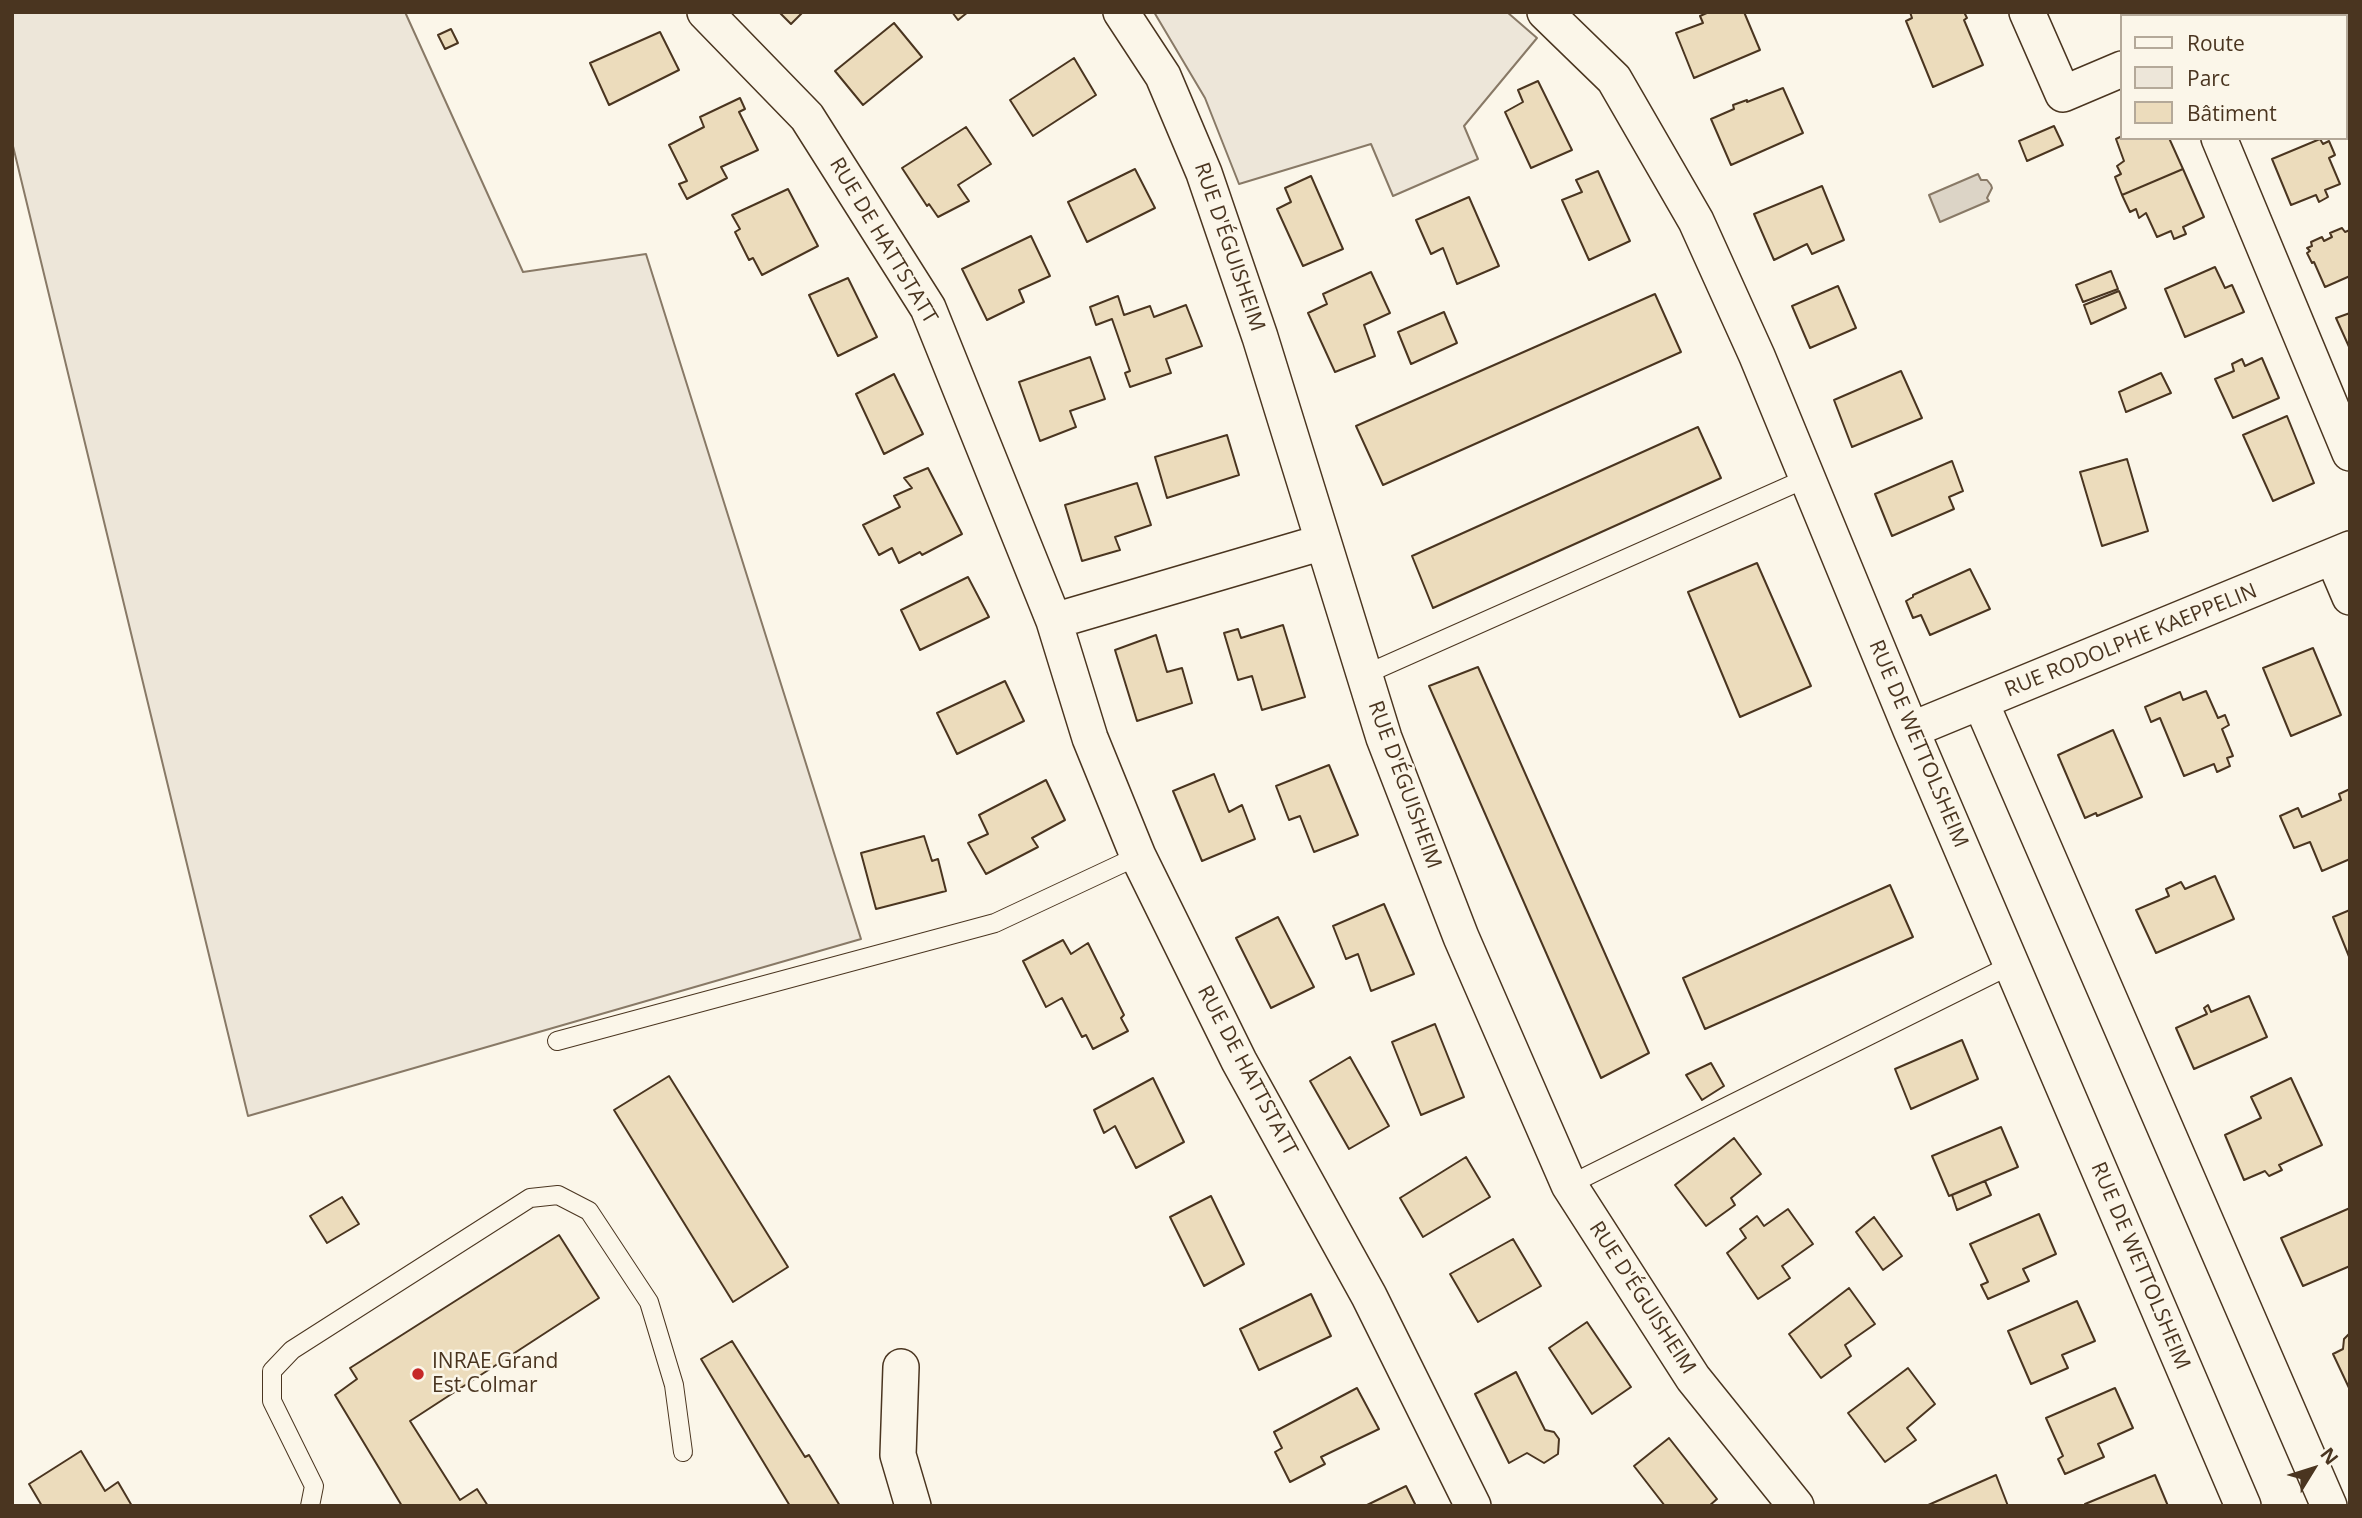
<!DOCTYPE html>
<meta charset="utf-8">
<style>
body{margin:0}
#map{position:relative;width:2362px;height:1518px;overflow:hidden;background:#fbf6e9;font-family:"Open Sans",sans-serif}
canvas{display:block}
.frame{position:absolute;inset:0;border:14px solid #4a3520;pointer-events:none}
.legend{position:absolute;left:2120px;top:14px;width:228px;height:126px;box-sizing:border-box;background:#fbf6e9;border:2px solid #b4a999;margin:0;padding:9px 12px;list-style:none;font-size:21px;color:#4a3520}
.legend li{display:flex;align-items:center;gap:14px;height:35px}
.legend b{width:35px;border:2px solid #b4a999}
.north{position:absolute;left:2278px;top:1434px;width:70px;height:70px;-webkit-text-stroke:5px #fbf6e9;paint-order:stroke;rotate:52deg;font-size:19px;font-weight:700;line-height:28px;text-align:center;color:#4a3520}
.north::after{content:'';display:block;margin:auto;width:24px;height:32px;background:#4a3520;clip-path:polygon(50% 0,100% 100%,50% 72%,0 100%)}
</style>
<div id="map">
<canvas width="2362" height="1518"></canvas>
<div class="frame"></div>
<ul class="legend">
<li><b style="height:9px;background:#fbf6e9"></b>Route</li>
<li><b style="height:19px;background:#ede6d9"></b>Parc</li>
<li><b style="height:19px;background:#ecdcbc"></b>Bâtiment</li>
</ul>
<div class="north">N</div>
</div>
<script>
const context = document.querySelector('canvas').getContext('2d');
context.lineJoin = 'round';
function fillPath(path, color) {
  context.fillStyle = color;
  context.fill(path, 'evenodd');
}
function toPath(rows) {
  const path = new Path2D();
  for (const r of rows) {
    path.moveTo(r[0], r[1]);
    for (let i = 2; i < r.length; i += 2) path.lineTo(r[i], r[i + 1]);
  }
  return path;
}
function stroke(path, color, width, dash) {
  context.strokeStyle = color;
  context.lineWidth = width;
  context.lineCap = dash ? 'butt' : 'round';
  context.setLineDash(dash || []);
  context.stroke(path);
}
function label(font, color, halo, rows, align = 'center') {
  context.font = font + ' "Open Sans",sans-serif';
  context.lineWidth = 5;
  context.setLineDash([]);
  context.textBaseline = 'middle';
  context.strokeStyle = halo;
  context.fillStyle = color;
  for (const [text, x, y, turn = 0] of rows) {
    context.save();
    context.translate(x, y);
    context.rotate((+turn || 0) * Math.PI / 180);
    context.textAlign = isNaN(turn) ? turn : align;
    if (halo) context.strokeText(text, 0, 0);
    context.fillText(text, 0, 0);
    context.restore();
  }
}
const green = toPath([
 [12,12,405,12,523,272,646,254,861,939,248,1116,12,142,12,12],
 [1154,12,1507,12,1537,38,1464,126,1478,159,1393,196,1371,144,1239,184,1205,98,1154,12]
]);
const water = toPath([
 [1978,174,1981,180,1987,180,1991,185,1992,188,1987,198,1989,201,1940,222,1929,195,1978,174]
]);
const building = toPath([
 [779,12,803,12,791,24,779,12],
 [952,12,968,12,958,20,952,12],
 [1709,12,1744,12,1760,50,1694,78,1676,33,1703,23,1700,16,1709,12],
 [1910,12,1964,12,1967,18,1964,20,1983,65,1933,87,1906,21,1912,18,1910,12],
 [2228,12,2277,12,2269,16,2229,16,2228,12],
 [2325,12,2350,12,2350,28,2346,29,2346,16,2318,16,2325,12],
 [894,23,922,57,863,105,835,71,894,23],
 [451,29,458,43,445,49,438,35,451,29],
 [660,32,679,70,609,105,590,63,660,32],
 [1074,58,1096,95,1033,136,1010,100,1074,58],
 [1538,81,1572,150,1531,168,1505,112,1523,102,1518,90,1538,81],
 [1783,88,1803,133,1731,165,1711,119,1734,109,1733,105,1747,100,1747,102,1783,88],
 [740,98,745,109,739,112,758,150,721,167,727,178,687,199,679,184,687,181,669,145,704,127,700,117,740,98],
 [2054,126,2063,145,2027,161,2019,141,2054,126],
 [966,127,991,164,958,185,969,201,938,217,929,204,927,206,902,168,966,127],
 [2122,136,2122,138,2169,138,2183,169,2122,195,2115,177,2121,174,2117,166,2124,161,2116,139,2122,136],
 [2320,139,2323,144,2329,141,2335,155,2329,158,2340,184,2325,190,2328,197,2319,202,2316,195,2291,205,2272,159,2320,139],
 [1135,169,1155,208,1087,242,1068,202,1135,169],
 [2183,169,2204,217,2183,227,2186,234,2174,239,2171,231,2157,237,2146,213,2139,218,2136,209,2130,212,2122,195,2183,169],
 [1598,171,1630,241,1589,260,1562,200,1582,192,1576,180,1598,171],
 [1311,176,1343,249,1303,266,1277,209,1291,202,1285,188,1311,176],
 [1822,186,1844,240,1812,254,1807,244,1774,260,1754,214,1822,186],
 [788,189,818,246,762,275,753,258,749,260,735,232,740,229,732,215,788,189],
 [1469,197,1499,266,1457,284,1443,248,1431,254,1416,220,1469,197],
 [2342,228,2345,232,2350,230,2350,276,2325,287,2314,262,2312,263,2307,253,2310,251,2307,248,2312,246,2311,242,2322,237,2324,241,2332,237,2330,233,2342,228],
 [1031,236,1050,276,1019,290,1024,302,987,320,962,269,1031,236],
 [2215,267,2225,288,2232,285,2244,312,2185,337,2165,289,2215,267],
 [2111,271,2118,289,2083,302,2076,285,2111,271],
 [1371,272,1390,313,1364,325,1375,356,1335,372,1308,313,1327,304,1323,294,1371,272],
 [848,278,877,337,838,356,809,295,848,278],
 [1838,286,1856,328,1810,348,1792,306,1838,286],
 [2119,291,2126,308,2091,324,2084,305,2119,291],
 [1655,294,1681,352,1383,485,1356,426,1655,294],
 [1118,296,1124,315,1150,306,1154,317,1186,305,1202,346,1166,359,1171,373,1130,387,1125,373,1130,371,1112,319,1096,325,1090,307,1118,296],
 [1444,312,1457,343,1411,364,1398,332,1444,312],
 [2350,313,2350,349,2336,318,2350,313],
 [1090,357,1105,399,1070,411,1076,427,1040,441,1019,382,1090,357],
 [2262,358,2279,398,2233,418,2215,379,2234,371,2232,364,2242,359,2245,366,2262,358],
 [1901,371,1922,418,1852,447,1834,400,1901,371],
 [2161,373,2171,393,2126,412,2119,392,2161,373],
 [894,374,923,434,884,454,856,394,894,374],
 [2287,416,2314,483,2273,501,2243,435,2287,416],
 [1698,427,1721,478,1433,608,1412,556,1698,427],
 [1227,435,1239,475,1167,498,1155,457,1227,435],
 [2127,459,2148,531,2102,546,2080,472,2127,459],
 [1952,461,1963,491,1949,497,1954,509,1892,536,1875,494,1952,461],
 [928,468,962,534,922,555,920,552,899,563,892,548,879,555,863,525,900,507,894,496,912,488,904,478,928,468],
 [1137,483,1151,525,1115,537,1120,550,1082,561,1065,505,1137,483],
 [1757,563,1811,686,1740,717,1688,592,1757,563],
 [1970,569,1990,609,1930,635,1921,615,1913,618,1906,601,1913,597,1913,595,1970,569],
 [968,577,989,617,920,650,901,610,968,577],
 [1283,625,1305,697,1262,710,1252,676,1238,680,1224,633,1238,629,1241,638,1283,625],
 [1156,635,1167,672,1182,668,1192,703,1137,721,1115,650,1156,635],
 [2313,648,2341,715,2291,736,2263,668,2313,648],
 [1478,667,1649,1053,1601,1078,1429,686,1478,667],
 [1005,681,1024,721,957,754,937,713,1005,681],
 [2206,691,2218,718,2225,715,2229,725,2222,729,2233,756,2227,758,2230,766,2217,772,2214,764,2184,776,2160,718,2151,722,2145,707,2180,692,2183,700,2206,691],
 [2113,730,2142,797,2097,816,2096,813,2085,818,2058,755,2113,730],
 [1329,765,1358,835,1314,852,1300,816,1289,820,1276,786,1329,765],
 [1214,774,1229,812,1242,805,1255,839,1202,861,1173,791,1214,774],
 [1046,780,1065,820,1032,838,1038,847,986,874,968,843,988,834,979,815,1046,780],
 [2350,789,2350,859,2322,871,2310,842,2294,848,2280,816,2298,808,2302,817,2341,800,2339,794,2350,789],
 [924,836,932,861,938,859,946,891,876,909,861,853,924,836],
 [2215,876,2234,919,2156,953,2136,910,2169,896,2166,889,2181,882,2185,889,2215,876],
 [1890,885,1913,937,1705,1029,1683,978,1890,885],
 [1384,904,1414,974,1371,991,1358,954,1346,959,1333,926,1384,904],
 [2350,910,2350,959,2333,917,2350,910],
 [1278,917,1314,987,1271,1008,1236,938,1278,917],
 [1063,940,1071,954,1088,943,1124,1015,1121,1018,1128,1031,1093,1049,1086,1035,1082,1037,1062,998,1046,1007,1023,961,1063,940],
 [2249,996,2267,1037,2194,1069,2176,1028,2207,1014,2204,1008,2208,1005,2211,1012,2249,996],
 [1435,1024,1464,1097,1421,1115,1392,1042,1435,1024],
 [1962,1040,1978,1079,1911,1109,1895,1069,1962,1040],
 [1350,1057,1389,1126,1349,1149,1310,1081,1350,1057],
 [1711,1063,1724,1086,1702,1100,1686,1075,1711,1063],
 [669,1076,788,1267,733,1302,614,1110,669,1076],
 [1153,1078,1184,1142,1136,1168,1115,1126,1104,1133,1094,1110,1153,1078],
 [2291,1078,2322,1145,2279,1165,2282,1170,2269,1176,2265,1171,2244,1180,2225,1135,2261,1118,2251,1097,2291,1078],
 [2001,1127,2018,1167,1949,1196,1932,1156,2001,1127],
 [1734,1138,1761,1174,1731,1198,1735,1205,1706,1226,1675,1185,1734,1138],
 [1466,1157,1490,1197,1423,1237,1400,1198,1466,1157],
 [1985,1181,1991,1195,1957,1210,1952,1195,1985,1181],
 [1211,1196,1244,1264,1204,1286,1170,1217,1211,1196],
 [342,1197,359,1224,327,1243,310,1216,342,1197],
 [2350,1208,2350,1266,2303,1286,2281,1238,2350,1208],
 [1788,1209,1813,1244,1782,1266,1790,1278,1758,1299,1727,1253,1746,1238,1740,1229,1757,1216,1764,1226,1788,1209],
 [2039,1214,2056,1254,2023,1269,2029,1281,1988,1299,1981,1285,1988,1282,1970,1244,2039,1214],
 [1874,1217,1902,1256,1883,1270,1856,1232,1874,1217],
 [559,1235,599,1298,410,1421,460,1500,477,1489,488,1506,402,1506,335,1395,357,1379,350,1368,559,1235],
 [1513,1239,1541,1286,1478,1322,1450,1274,1513,1239],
 [1849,1288,1875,1324,1845,1345,1851,1356,1821,1378,1789,1334,1849,1288],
 [1311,1294,1331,1336,1259,1370,1240,1329,1311,1294],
 [2077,1301,2095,1341,2062,1355,2068,1368,2031,1384,2008,1331,2077,1301],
 [1587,1322,1631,1387,1592,1414,1549,1348,1587,1322],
 [2350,1333,2350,1390,2333,1354,2343,1349,2344,1339,2350,1333],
 [732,1341,805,1457,809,1455,840,1506,790,1506,701,1359,732,1341],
 [1908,1368,1935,1404,1907,1428,1916,1440,1885,1462,1848,1413,1908,1368],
 [1516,1372,1545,1430,1554,1432,1559,1439,1558,1454,1544,1463,1527,1453,1509,1463,1475,1394,1516,1372],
 [1357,1388,1379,1429,1321,1457,1325,1464,1290,1482,1275,1452,1282,1448,1274,1432,1357,1388],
 [2115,1388,2133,1428,2098,1444,2104,1457,2065,1474,2058,1459,2063,1456,2046,1418,2115,1388],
 [1669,1438,1717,1499,1709,1506,1665,1506,1634,1466,1669,1438],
 [81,1451,105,1491,118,1482,132,1506,42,1506,29,1484,81,1451],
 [1996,1475,2008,1506,1926,1506,1996,1475],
 [2155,1475,2168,1506,2086,1506,2085,1504,2155,1475],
 [1406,1486,1416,1506,1365,1506,1406,1486]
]);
const lane = toPath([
 [1364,675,1807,478],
 [557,1041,995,923,1138,856],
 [1569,1185,2011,965],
 [310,1506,314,1486,272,1401,272,1371,292,1350,530,1198,558,1195,589,1211,649,1302,674,1385,683,1452]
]);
const street = toPath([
 [705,12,807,117,928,308,1054,621,1090,738,1138,856,1239,1061,1369,1296,1473,1506],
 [1121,12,1163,76,1204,173,1260,337,1384,738,1461,937,1569,1185,1693,1378,1796,1506],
 [1545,12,1614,79,1696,221,1757,356,1911,730,2243,1506],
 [2027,12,2063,94,2122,69],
 [2166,12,2168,16],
 [2219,138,2350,453],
 [2333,557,2350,597],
 [1054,621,1323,542],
 [1981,703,2329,1506],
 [1911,730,2350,549],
 [901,1367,898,1455,913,1506]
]);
const markers = [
 [418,1374,7,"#c62828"]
];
const streetNames = [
 ["RUE DE HATTSTATT",883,241,59],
 ["RUE D'ÉGUISHEIM",1229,247,71],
 ["RUE RODOLPHE KAEPPELIN",2131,641,-22],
 ["RUE DE WETTOLSHEIM",1918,744,67],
 ["RUE D'ÉGUISHEIM",1404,785,70],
 ["RUE DE HATTSTATT",1247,1071,62],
 ["RUE DE WETTOLSHEIM",2140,1266,67],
 ["RUE D'ÉGUISHEIM",1642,1298,57]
];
const poiNames = [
 ["INRAE Grand",432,1362],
 ["Est Colmar",432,1386]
];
fillPath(green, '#ede6d9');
stroke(green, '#887966', 2);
fillPath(water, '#dcd4c6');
stroke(water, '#887966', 2);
fillPath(building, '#ecdcbc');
stroke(building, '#4a3520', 2);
stroke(lane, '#4a3520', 20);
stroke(street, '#4a3520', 38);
stroke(lane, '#fbf6e9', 18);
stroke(street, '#fbf6e9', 35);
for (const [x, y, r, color] of markers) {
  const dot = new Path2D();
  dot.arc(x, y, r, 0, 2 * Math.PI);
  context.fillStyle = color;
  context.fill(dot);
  stroke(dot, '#fbf6e9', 2.5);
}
label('21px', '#4a3520', '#fbf6e9', streetNames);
label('21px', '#4a3520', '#fbf6e9', poiNames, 'left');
</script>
